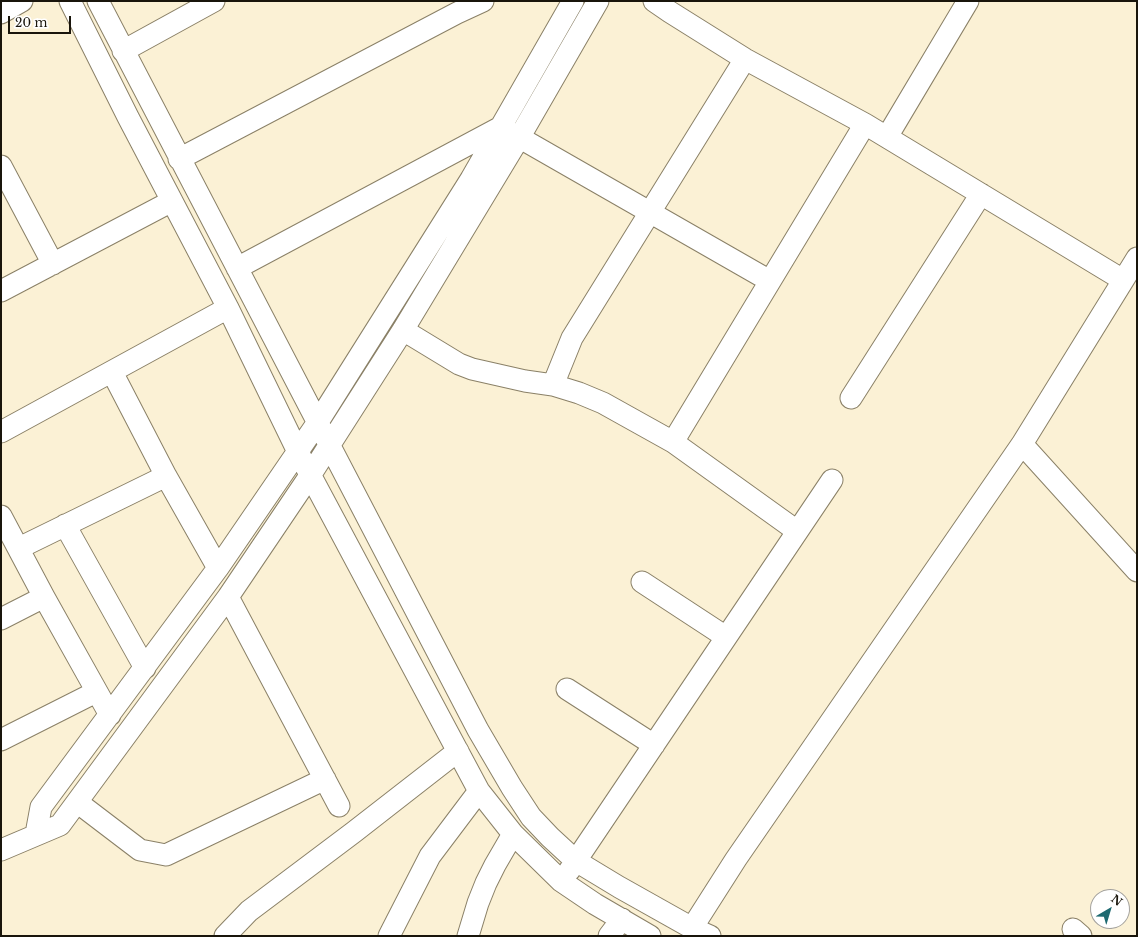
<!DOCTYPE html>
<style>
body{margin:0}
#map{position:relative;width:1138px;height:937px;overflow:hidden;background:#fbf1d5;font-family:"Libre Baskerville",serif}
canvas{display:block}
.frame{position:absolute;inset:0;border:2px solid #19150b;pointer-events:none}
.north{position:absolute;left:1090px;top:889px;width:40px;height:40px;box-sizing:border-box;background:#fff;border:1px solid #a3a19d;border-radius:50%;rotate:38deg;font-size:11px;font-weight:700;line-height:16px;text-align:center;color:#19150b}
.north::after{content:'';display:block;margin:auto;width:14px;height:18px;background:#1e6a71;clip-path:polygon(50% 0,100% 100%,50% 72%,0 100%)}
.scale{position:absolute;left:8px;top:16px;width:63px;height:18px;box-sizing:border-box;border:2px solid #19150b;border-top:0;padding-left:5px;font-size:12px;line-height:14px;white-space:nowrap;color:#19150b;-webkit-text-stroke:3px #fff;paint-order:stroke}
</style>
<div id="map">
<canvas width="1138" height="937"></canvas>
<div class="frame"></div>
<div class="north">N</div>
<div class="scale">20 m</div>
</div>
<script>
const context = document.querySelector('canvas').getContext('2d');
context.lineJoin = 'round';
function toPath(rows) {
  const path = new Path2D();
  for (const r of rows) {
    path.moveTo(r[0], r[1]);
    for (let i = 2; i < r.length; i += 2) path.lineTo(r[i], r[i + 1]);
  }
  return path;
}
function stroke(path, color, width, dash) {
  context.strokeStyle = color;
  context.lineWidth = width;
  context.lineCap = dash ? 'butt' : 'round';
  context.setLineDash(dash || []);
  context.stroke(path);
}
const minor = toPath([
 [70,1,128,117,228,308,298,452,479,791,513,834,561,881,595,904,650,936],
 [98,1,478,730,512,788,531,817,550,837,576,861,619,887,692,928,710,936],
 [654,1,670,12,745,59,865,124,1123,280],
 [1,13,22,1],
 [123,51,214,1],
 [887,137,968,1],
 [179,159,457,13,483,1],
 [1,166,53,264],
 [237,268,501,127,770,281],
 [1,291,172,201],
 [403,330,459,364,472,369,525,381,553,385,579,393,603,403,673,442,797,531],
 [112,372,166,476,218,568],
 [553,385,572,338,745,59],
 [851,398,981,194],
 [1,432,228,308],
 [673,442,865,124],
 [1022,444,1137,571],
 [1,516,44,597,110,715],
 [65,525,145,668],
 [19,548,166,476],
 [642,582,726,637],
 [228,597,339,806],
 [1,619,44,597],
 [567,689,654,745],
 [1,740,96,692],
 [77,802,140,850,166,855,325,779],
 [36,834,41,807,218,568,318,422,471,179,573,1],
 [1,850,60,825,228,597,311,474,403,330,519,138,598,1],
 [569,871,832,480],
 [692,928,736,859,1022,444,1137,258],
 [1073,929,1081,936],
 [225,936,249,911,354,832,458,751],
 [389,936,430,856,479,791],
 [468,936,478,903,486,883,495,865,513,834],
 [609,936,622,919]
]);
stroke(minor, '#8a8067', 23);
stroke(minor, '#fff', 21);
</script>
